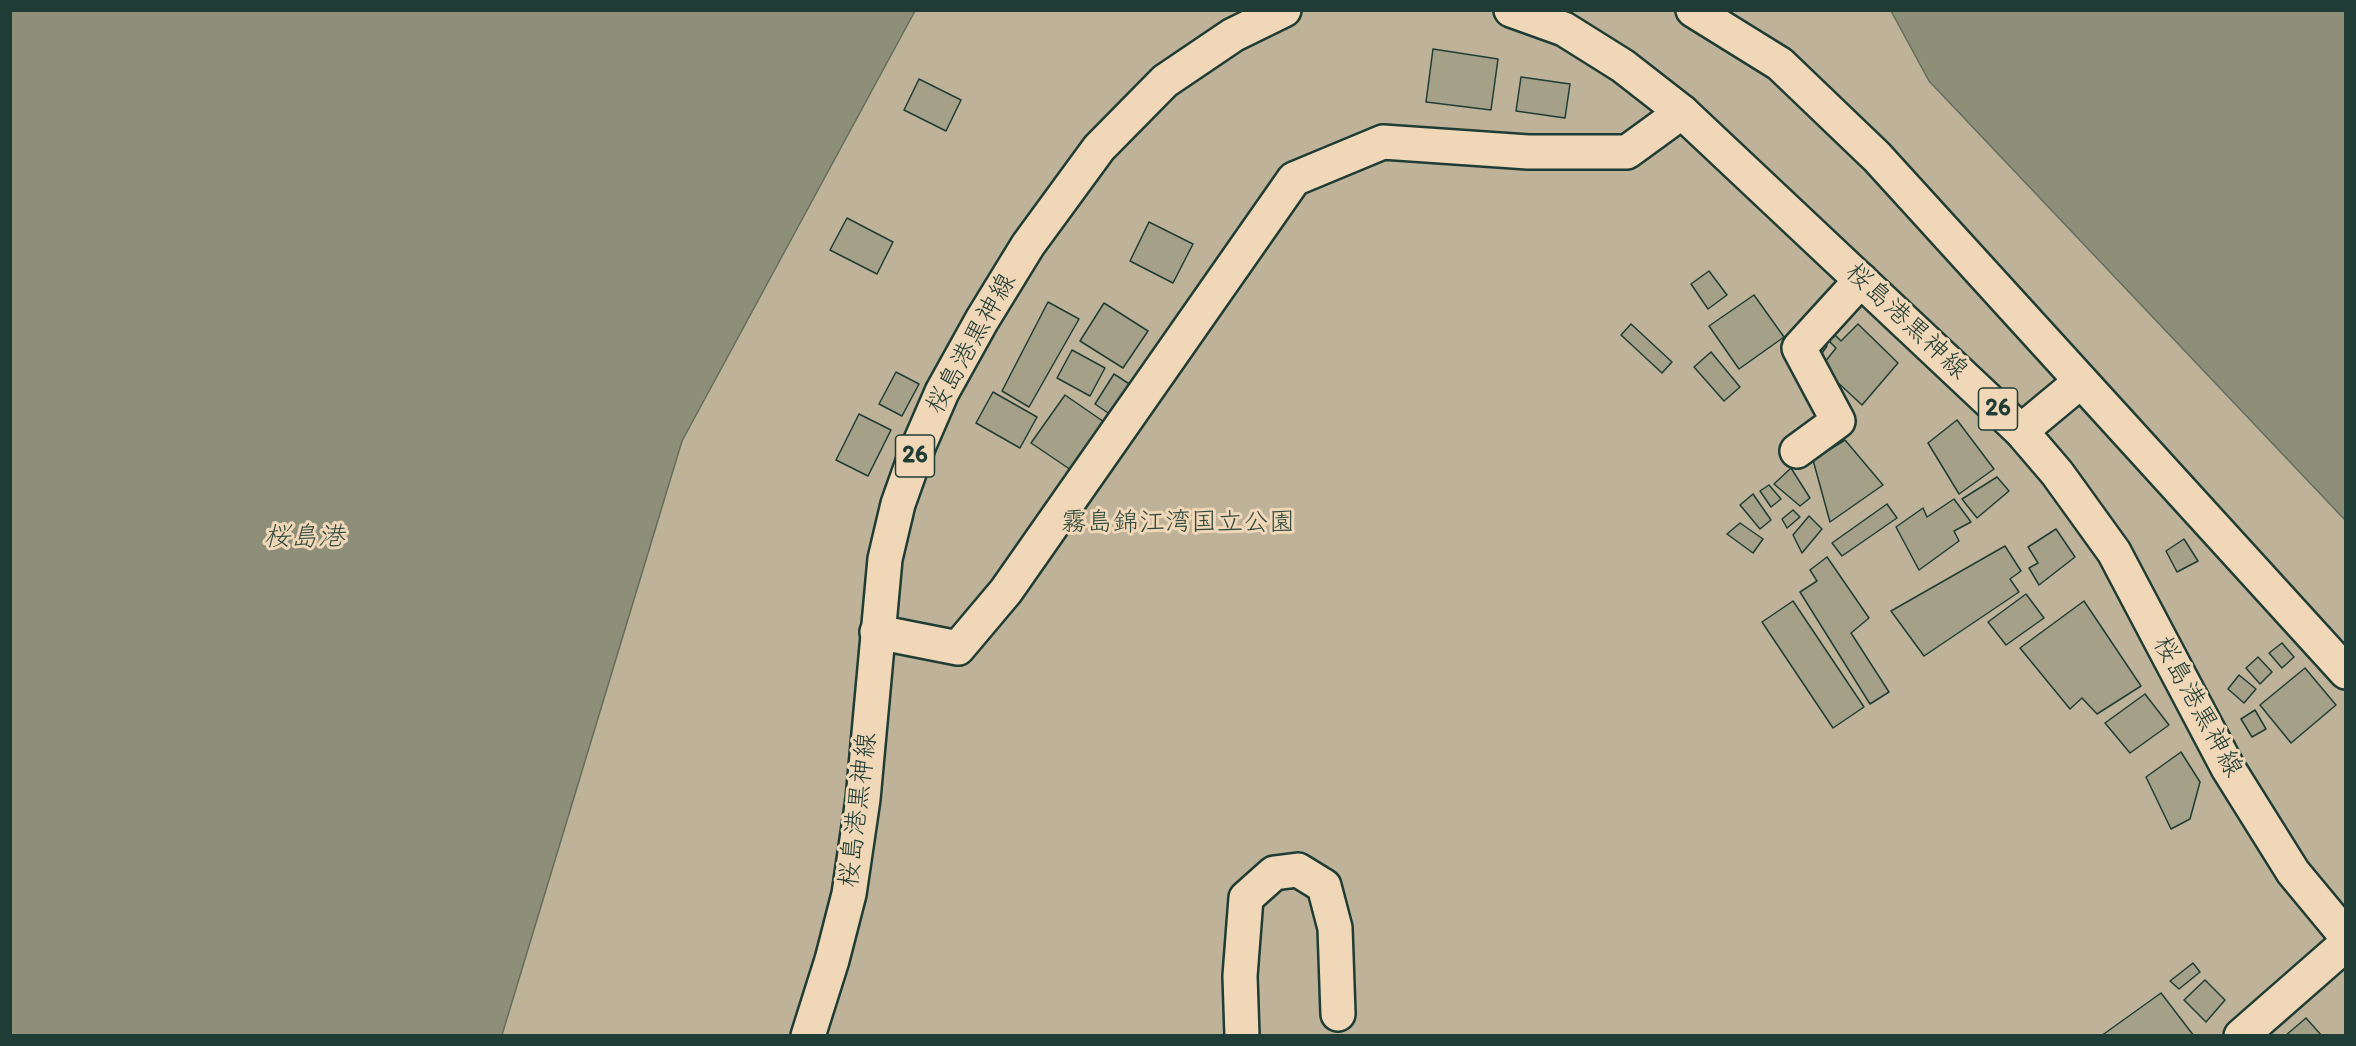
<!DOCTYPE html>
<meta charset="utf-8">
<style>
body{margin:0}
#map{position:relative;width:2356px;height:1046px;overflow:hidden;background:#e2ceaf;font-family:Itim,sans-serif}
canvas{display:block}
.frame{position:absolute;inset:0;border:12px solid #1f3d34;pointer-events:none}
</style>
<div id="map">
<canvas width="2356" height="1046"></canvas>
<div class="frame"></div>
</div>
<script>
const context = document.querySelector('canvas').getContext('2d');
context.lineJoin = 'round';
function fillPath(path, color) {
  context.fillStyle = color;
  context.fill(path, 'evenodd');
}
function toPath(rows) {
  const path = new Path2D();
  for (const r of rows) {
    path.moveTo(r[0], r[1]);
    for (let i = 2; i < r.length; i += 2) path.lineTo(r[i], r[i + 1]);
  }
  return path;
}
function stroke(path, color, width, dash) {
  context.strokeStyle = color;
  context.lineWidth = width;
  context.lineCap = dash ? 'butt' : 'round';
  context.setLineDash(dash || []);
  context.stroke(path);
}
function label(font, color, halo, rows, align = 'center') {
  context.font = font + ' Itim,"Klee One",sans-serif';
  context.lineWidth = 6;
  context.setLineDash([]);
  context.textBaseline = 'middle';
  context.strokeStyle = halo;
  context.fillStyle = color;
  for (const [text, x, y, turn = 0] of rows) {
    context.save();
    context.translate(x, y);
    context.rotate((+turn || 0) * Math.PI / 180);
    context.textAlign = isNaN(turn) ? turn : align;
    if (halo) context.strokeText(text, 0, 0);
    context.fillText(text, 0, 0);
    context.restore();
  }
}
const green = toPath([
 [10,11,2345,11,2345,1035,11,1035]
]);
const water = toPath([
 [10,11,915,11,682,441,502,1035,11,1035,10,11],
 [1891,11,2345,11,2345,520,1929,81,1891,11]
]);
const building = toPath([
 [1433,49,1498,59,1491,110,1426,102,1433,49],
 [1521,77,1570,84,1565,118,1516,111,1521,77],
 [919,79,961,100,946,131,904,110,919,79],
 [847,218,893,242,877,274,830,250,847,218],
 [1149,222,1193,244,1173,283,1130,261,1149,222],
 [1709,271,1727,295,1708,309,1691,284,1709,271],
 [1754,295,1784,337,1739,369,1709,326,1754,295],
 [1048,302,1079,319,1029,407,1002,391,1048,302],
 [1104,303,1148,331,1123,368,1080,341,1104,303],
 [1631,324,1672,362,1662,373,1621,335,1631,324],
 [1858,324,1898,363,1862,405,1821,367,1836,348,1829,341,1835,335,1841,341,1858,324],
 [1815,336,1827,346,1820,356,1815,336],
 [1072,350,1105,368,1090,396,1057,378,1072,350],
 [1711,352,1740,387,1724,401,1694,367,1711,352],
 [896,372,919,384,902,416,879,404,896,372],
 [1114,374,1131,385,1111,415,1095,404,1114,374],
 [993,392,1037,417,1020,448,976,423,993,392],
 [1065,395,1107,424,1074,472,1031,443,1065,395],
 [859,414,891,430,868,476,836,460,859,414],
 [1957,420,1994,469,1959,494,1928,443,1957,420],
 [1845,440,1883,485,1830,522,1813,460,1845,440],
 [1791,468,1810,498,1800,506,1774,484,1791,468],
 [1997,477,2009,491,1977,518,1962,499,1997,477],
 [1769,485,1781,499,1771,507,1760,491,1769,485],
 [1753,494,1771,520,1760,529,1740,505,1753,494],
 [1954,499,1971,522,1954,531,1959,541,1919,570,1896,527,1923,508,1927,517,1954,499],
 [1887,504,1897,518,1842,556,1832,543,1887,504],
 [1793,510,1800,517,1787,528,1782,519,1793,510],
 [1809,516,1822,529,1802,553,1793,535,1809,516],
 [1740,523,1763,539,1753,553,1727,534,1740,523],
 [2056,529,2075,557,2039,585,2029,568,2038,563,2028,547,2056,529],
 [2184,539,2198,561,2177,572,2166,551,2184,539],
 [2005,546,2021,571,2010,579,2019,592,1924,656,1891,611,2005,546],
 [1827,557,1869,618,1851,633,1889,692,1870,704,1800,592,1817,581,1810,570,1827,557],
 [2026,594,2044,618,2006,645,1988,622,2026,594],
 [1793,601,1864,707,1833,728,1762,622,1793,601],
 [2084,601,2141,686,2097,714,2082,698,2070,709,2020,648,2084,601],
 [2282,643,2294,657,2282,668,2269,653,2282,643],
 [2258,657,2272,672,2260,684,2246,668,2258,657],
 [2305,668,2336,705,2291,743,2260,705,2305,668],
 [2239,675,2256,689,2244,703,2228,689,2239,675],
 [2145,694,2169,725,2130,753,2105,723,2145,694],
 [2255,710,2266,729,2252,737,2241,719,2255,710],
 [2181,752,2200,782,2190,819,2171,829,2146,777,2181,752],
 [2193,963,2200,972,2179,989,2170,981,2193,963],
 [2205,980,2225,1000,2206,1022,2184,1000,2205,980],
 [2161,993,2194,1036,2101,1036,2161,993],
 [2306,1018,2322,1036,2285,1036,2306,1018]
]);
const minor = toPath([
 [1693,10,1780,64,1877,157,2346,672],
 [2021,431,2080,382],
 [1797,451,1838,421,1799,348,1861,280],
 [877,632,958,648,1006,591,1294,179,1383,142,1528,152,1627,152,1682,112],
 [1242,1036,1240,976,1246,898,1274,873,1298,870,1324,886,1335,928,1338,1014],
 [2241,1036,2346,944]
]);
const major = toPath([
 [1511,10,1564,29,1623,66,1682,112,2021,431,2057,473,2114,552,2228,768,2293,872,2346,936],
 [808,1036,832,960,849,894,863,799,885,559,898,504,919,445,942,392,982,320,1028,245,1099,148,1165,81,1233,35,1284,10]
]);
const shields = [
 [1998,409,39],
 [915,456,39]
];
const shieldNames = [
 ["26",1998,409],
 ["26",915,456]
];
const streetNames = [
 ["桜島港黒神線",1906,322,43],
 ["桜島港黒神線",972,344,-61],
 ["桜島港黒神線",2197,707,61],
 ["桜島港黒神線",859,810,-83]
];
const parkNames = [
 ["霧島錦江湾国立公園",1178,523]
];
const waterNames = [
 ["桜島港",304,538]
];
fillPath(green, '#beb399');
fillPath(water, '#8e8f79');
stroke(water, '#626e5d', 1.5);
fillPath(building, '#a5a189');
stroke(building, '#1f3d34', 1.5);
stroke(minor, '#1f3d34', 38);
stroke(major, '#1f3d34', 38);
stroke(minor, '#efd7b7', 33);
stroke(major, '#efd7b7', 33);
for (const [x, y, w] of shields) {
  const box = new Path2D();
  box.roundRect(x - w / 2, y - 21, w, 42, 4.5);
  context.fillStyle = '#efd7b7';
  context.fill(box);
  stroke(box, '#1f3d34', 1.5);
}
label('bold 24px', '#1f3d34', null, shieldNames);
label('26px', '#1f3d34', '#efd7b7', streetNames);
label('26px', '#2f493e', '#efd7b7', parkNames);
label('italic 27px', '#354d42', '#efd7b7', waterNames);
</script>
